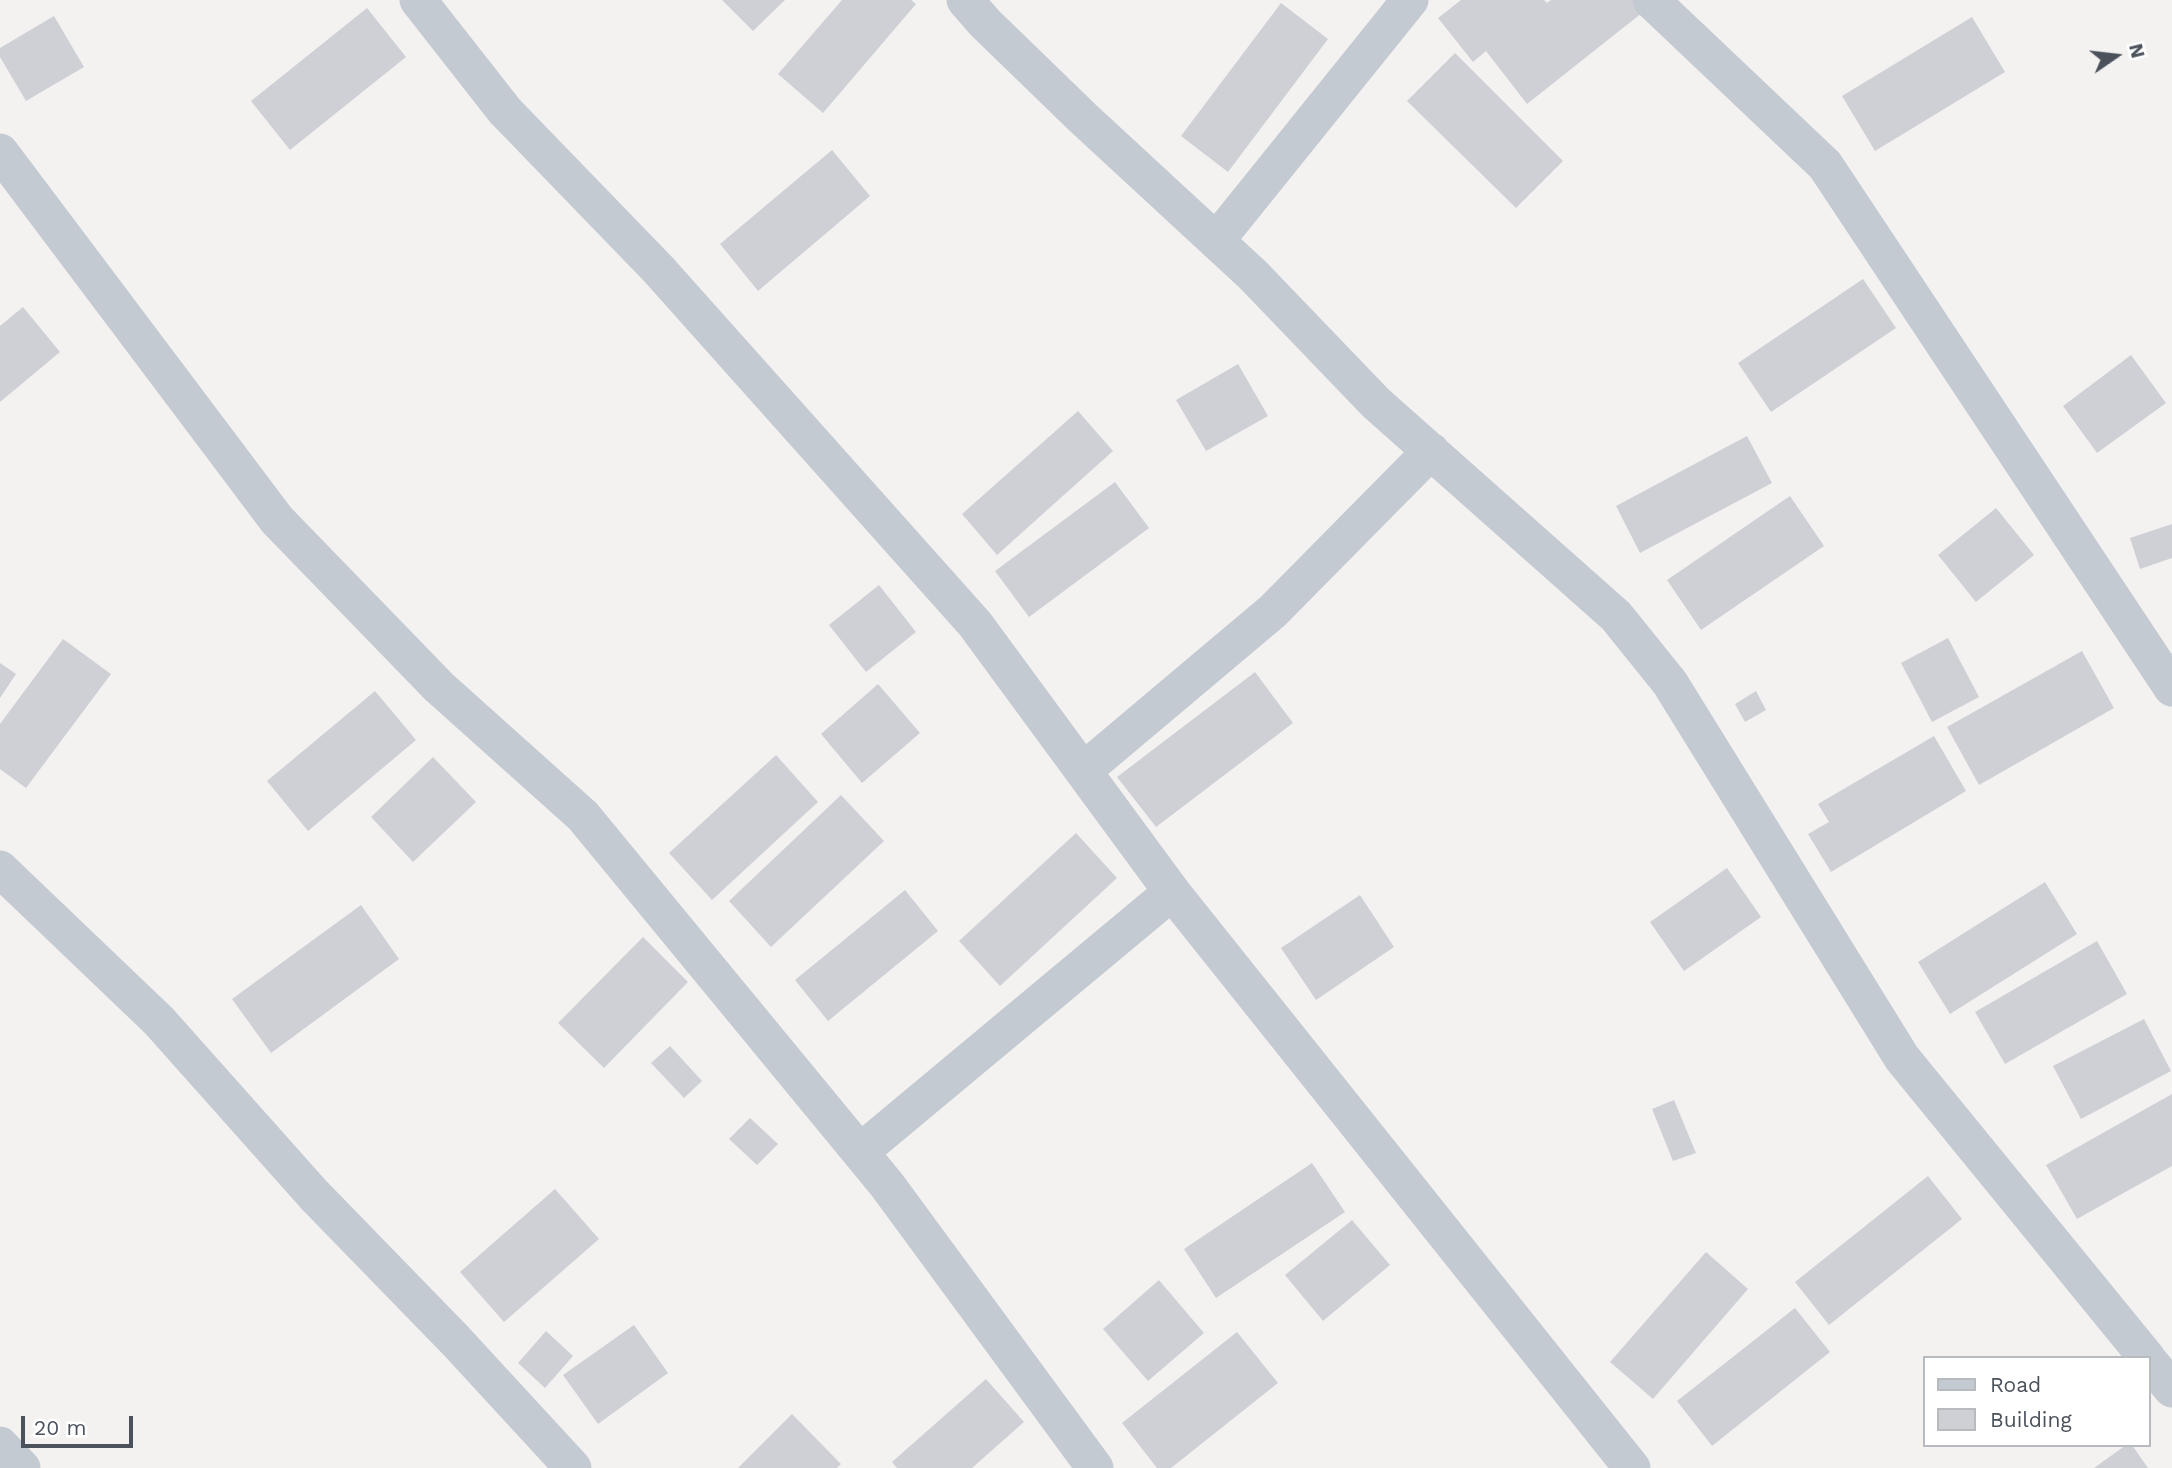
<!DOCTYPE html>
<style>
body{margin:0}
#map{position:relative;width:2172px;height:1468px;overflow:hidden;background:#f3f2f1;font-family:"Work Sans",sans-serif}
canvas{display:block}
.legend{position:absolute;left:1923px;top:1356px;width:228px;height:91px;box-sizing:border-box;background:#fff;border:2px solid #b7babe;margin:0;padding:9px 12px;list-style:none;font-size:21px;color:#4b525c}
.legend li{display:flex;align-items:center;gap:14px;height:35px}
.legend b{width:35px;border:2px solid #b7babe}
.north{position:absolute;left:2081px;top:21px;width:70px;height:70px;-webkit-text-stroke:5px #fff;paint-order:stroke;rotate:76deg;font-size:19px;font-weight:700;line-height:28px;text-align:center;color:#4b525c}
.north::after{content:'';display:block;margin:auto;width:24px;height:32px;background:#4b525c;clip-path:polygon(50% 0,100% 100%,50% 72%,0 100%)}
.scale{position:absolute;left:21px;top:1416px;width:112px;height:32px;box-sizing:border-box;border:4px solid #4b525c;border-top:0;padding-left:9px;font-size:21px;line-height:24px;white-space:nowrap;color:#4b525c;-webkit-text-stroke:5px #fff;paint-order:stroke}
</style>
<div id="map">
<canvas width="2172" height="1468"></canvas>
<ul class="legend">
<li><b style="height:9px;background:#c4cad1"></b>Road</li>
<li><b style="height:19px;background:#cfd0d5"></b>Building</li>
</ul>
<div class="north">N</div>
<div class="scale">20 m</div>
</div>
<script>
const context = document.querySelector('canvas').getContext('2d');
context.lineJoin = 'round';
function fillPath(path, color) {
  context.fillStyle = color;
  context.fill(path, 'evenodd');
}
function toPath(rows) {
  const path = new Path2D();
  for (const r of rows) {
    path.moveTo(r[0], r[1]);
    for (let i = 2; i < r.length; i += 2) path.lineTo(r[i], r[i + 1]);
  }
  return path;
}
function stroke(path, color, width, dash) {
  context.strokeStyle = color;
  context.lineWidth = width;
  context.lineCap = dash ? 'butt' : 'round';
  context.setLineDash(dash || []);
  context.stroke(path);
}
const building = toPath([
 [722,0,785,0,753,31],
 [842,0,911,0,916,4,823,113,778,74],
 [1461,0,1544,0,1547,3,1551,0,1648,0,1652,5,1527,104,1486,51,1473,62,1438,18],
 [1281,3,1328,39,1228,172,1181,136],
 [367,8,406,57,290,150,251,101],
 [54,16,84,67,26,101,0,57,0,48],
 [1972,17,2005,72,1875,151,1842,96],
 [1455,53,1563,161,1516,208,1407,101],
 [832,150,870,196,758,291,720,244],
 [1863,279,1896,328,1771,412,1738,363],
 [23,307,60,352,0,402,0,326],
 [2131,355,2166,403,2097,453,2063,406],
 [1238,364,1268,416,1206,451,1176,400],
 [1078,411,1113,451,997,555,962,514],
 [1747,436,1772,483,1640,553,1616,506],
 [1115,482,1149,528,1029,617,995,571],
 [1790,496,1824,546,1701,630,1667,580],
 [1996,508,2034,555,1976,602,1938,555],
 [2172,524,2172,558,2140,569,2130,538],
 [879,585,916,632,866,672,829,625],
 [1948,638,1979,697,1932,722,1901,663],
 [63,639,111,674,26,788,0,769,0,724],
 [2082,651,2114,708,1979,785,1947,727],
 [0,663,16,674,0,698],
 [1255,672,1293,723,1156,827,1117,777],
 [878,684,920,733,862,783,821,734],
 [375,691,416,740,308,831,267,781],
 [1756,691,1766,710,1745,722,1735,704],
 [1934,736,1966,791,1831,872,1808,834,1829,822,1818,804],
 [776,755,818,802,712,900,669,853],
 [433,757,476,802,413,862,371,817],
 [841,795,884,841,771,947,729,901],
 [1076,833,1117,878,1000,986,959,941],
 [1727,868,1761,917,1684,971,1650,922],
 [2045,882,2077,934,1950,1014,1918,962],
 [905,890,938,931,828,1021,795,980],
 [1360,895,1394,947,1316,1000,1281,948],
 [361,905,399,959,271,1053,232,999],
 [643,937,688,982,604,1068,558,1023],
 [2097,941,2127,994,2005,1064,1975,1012],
 [2144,1019,2171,1071,2081,1119,2053,1066],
 [670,1046,702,1081,684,1098,651,1063],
 [2172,1094,2172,1166,2077,1219,2046,1165],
 [1674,1100,1696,1153,1673,1161,1652,1109],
 [750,1118,778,1144,757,1165,729,1139],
 [1312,1163,1345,1212,1216,1298,1184,1249],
 [1928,1176,1962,1219,1829,1325,1795,1282],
 [555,1189,599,1239,504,1322,460,1272],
 [1352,1220,1390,1265,1323,1321,1285,1275],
 [1706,1252,1748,1289,1653,1399,1610,1362],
 [1159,1280,1204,1333,1148,1381,1103,1329],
 [1795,1308,1830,1352,1712,1446,1677,1401],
 [634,1325,668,1373,598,1424,563,1375],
 [546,1331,573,1356,545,1388,518,1363],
 [1237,1332,1278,1383,1171,1468,1157,1468,1122,1423],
 [986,1379,1024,1422,972,1468,897,1468,892,1462],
 [792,1414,841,1464,837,1468,738,1468],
 [2126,1445,2132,1445,2148,1468,2094,1468]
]);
const minor = toPath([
 [418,0,505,111,658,269,975,624,1172,892,1632,1468],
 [965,0,985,23,1083,118,1253,275,1376,403,1616,616,1670,683,1902,1058,2147,1358],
 [1651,0,1825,165,2172,688],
 [0,152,277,520,439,687,583,816,887,1185,1095,1468],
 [1216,241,1410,0],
 [1083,771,1273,611,1431,451],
 [0,869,159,1021,314,1195,456,1341,573,1468],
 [860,1152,1172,892],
 [2149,1361,2172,1389],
 [0,1445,22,1468]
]);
fillPath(building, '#cfd0d5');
stroke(minor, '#c4cad1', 37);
</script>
